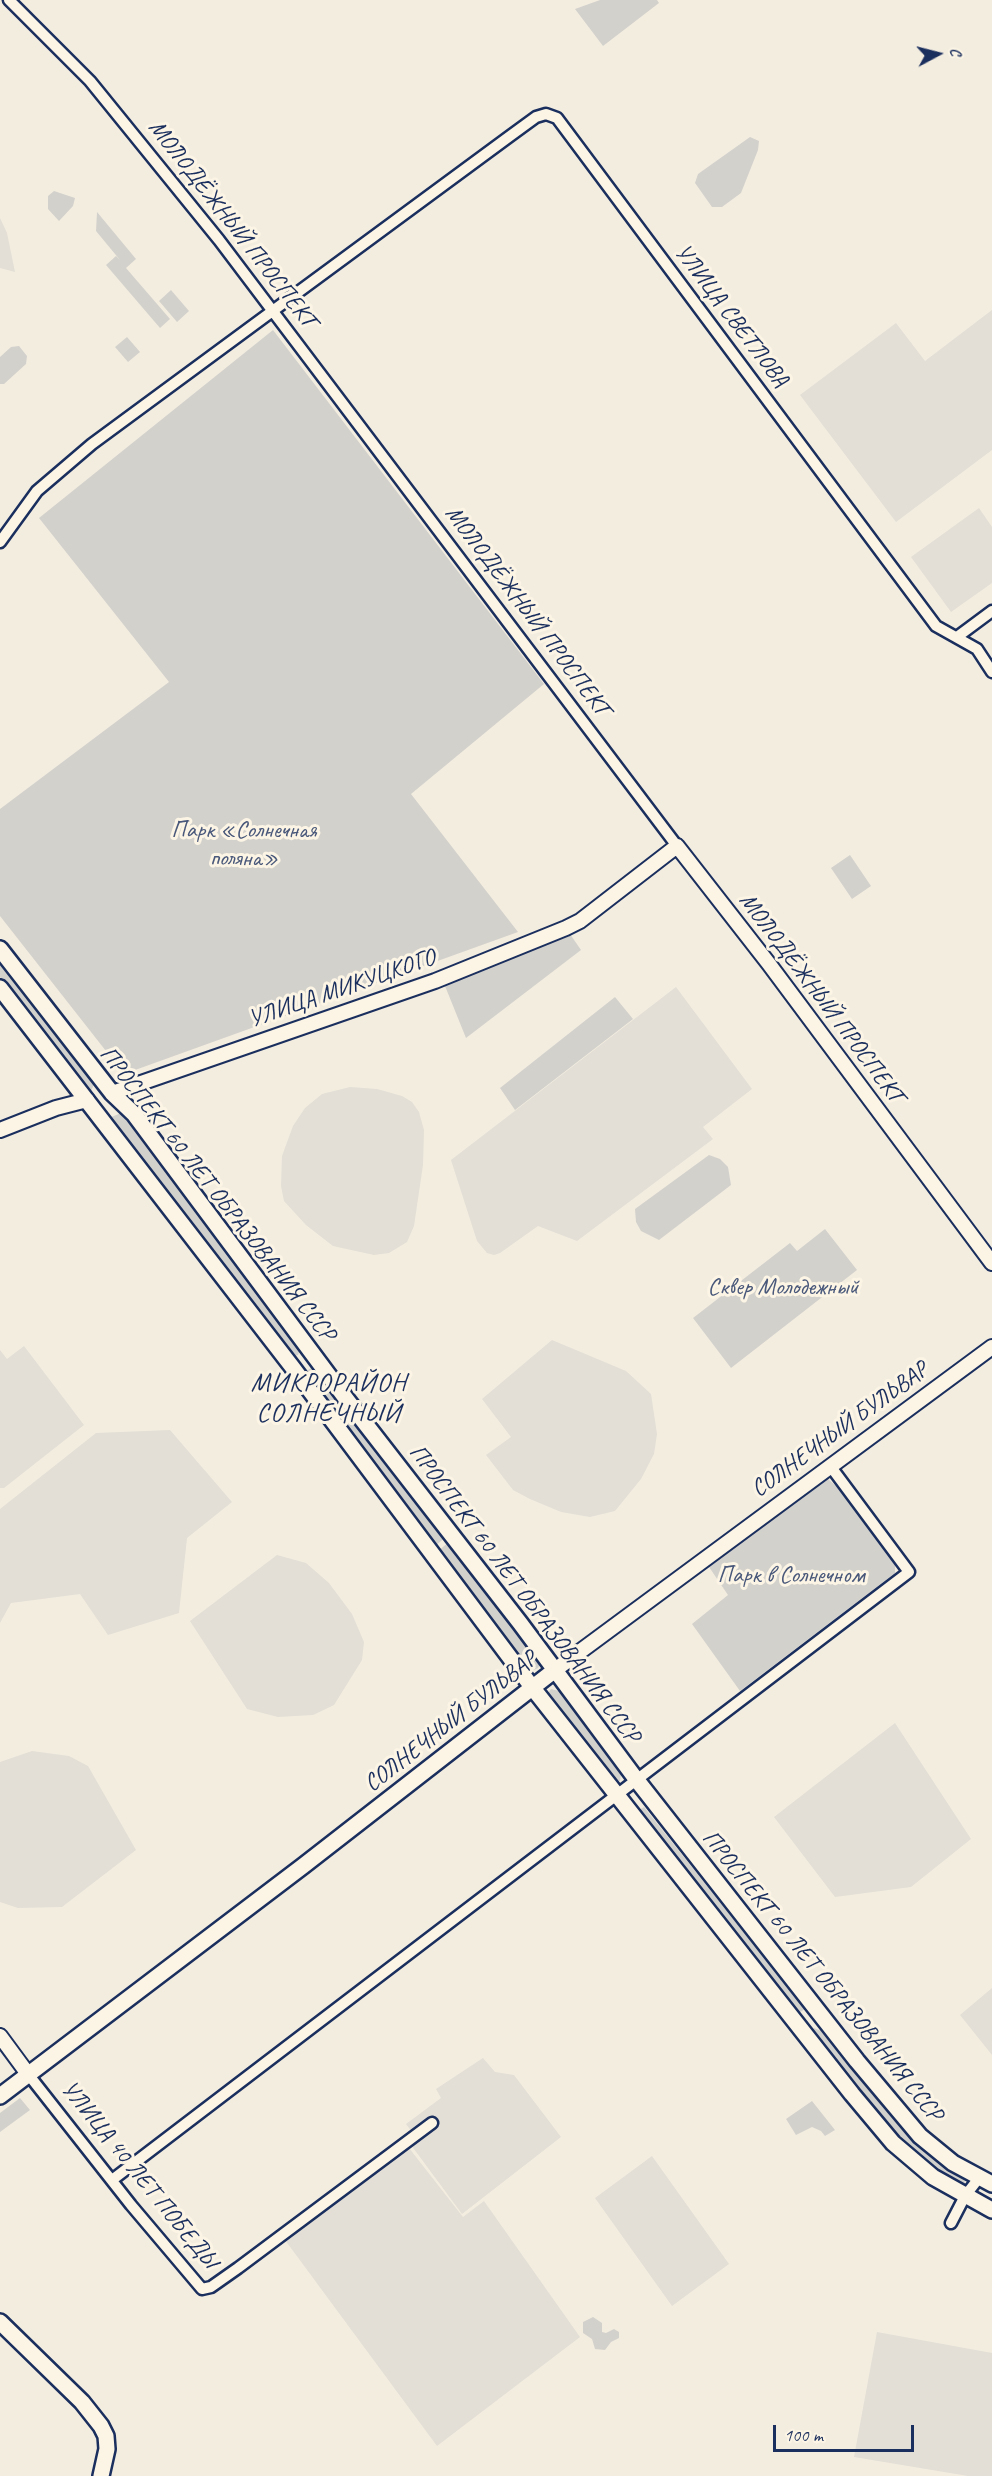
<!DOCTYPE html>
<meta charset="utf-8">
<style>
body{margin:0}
#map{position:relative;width:992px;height:2476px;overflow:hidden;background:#f3ede0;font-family:Caveat,sans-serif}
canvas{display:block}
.north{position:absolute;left:908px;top:24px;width:60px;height:60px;-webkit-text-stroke:4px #fcf5e5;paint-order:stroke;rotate:83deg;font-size:16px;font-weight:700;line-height:24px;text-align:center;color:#1b2f5e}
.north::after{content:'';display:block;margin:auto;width:21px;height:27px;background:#1b2f5e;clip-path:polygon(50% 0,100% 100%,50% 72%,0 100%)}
.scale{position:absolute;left:773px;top:2425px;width:141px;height:27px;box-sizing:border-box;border:3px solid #1b2f5e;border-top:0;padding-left:8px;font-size:18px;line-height:21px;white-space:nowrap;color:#1b2f5e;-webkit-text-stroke:4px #fcf5e5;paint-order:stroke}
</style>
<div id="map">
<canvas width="992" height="2476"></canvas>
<div class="north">С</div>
<div class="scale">100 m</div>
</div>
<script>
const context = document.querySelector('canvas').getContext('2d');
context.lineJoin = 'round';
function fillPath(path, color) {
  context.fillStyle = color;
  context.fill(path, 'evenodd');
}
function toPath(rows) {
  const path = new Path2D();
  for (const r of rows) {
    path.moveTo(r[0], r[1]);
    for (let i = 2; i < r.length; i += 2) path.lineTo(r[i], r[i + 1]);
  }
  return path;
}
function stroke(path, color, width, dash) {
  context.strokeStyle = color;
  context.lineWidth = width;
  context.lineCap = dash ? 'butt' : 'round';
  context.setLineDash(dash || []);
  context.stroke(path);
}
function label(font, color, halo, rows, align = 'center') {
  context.font = font + ' Caveat,sans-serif';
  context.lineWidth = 6;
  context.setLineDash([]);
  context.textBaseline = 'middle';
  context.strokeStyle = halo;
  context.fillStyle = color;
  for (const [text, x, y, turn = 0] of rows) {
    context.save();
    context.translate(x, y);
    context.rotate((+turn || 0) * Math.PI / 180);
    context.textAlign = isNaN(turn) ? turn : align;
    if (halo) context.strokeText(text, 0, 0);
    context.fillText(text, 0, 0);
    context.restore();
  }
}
const built = toPath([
 [0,218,7,233,15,272,0,268],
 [992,310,992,450,896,522,800,395,896,323,925,361],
 [979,508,992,527,992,583,951,612,911,557],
 [676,987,752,1089,703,1127,713,1139,577,1241,538,1226,500,1253,494,1255,487,1253,477,1241,451,1160],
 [350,1087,377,1089,402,1096,412,1102,419,1112,424,1130,423,1165,414,1226,407,1242,389,1253,374,1255,333,1246,306,1225,284,1201,281,1186,282,1156,293,1126,305,1108,322,1094],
 [552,1340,626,1371,651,1394,657,1434,654,1454,641,1479,615,1511,590,1517,561,1512,530,1499,513,1490,486,1455,511,1437,482,1399],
 [24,1346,84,1425,4,1488,0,1488,0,1350,7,1359],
 [170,1430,232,1502,187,1538,179,1613,108,1635,80,1594,11,1603,0,1623,0,1509,96,1433],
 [277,1555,306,1563,329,1583,352,1614,364,1642,362,1660,334,1705,313,1715,278,1717,247,1709,190,1621],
 [895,1723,971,1839,911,1887,835,1897,774,1817],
 [32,1751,69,1756,88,1766,136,1850,62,1907,18,1908,0,1902,0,1762],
 [992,1988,992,2055,960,2015],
 [483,2058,495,2072,514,2075,561,2137,462,2214,411,2145,418,2140,406,2124,441,2098,436,2089],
 [409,2148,463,2217,484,2201,580,2337,437,2446,285,2240],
 [652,2156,729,2264,672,2306,595,2198],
 [877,2332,992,2353,992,2476,968,2476,854,2457]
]);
const green = toPath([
 [600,0,657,0,659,3,603,46,575,9],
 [750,137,759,141,758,150,741,193,722,207,712,207,695,183,698,174],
 [54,191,75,198,73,206,59,221,48,209,48,196],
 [97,212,136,259,126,268,170,319,160,328,106,265,116,256,120,260,96,231],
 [171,290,189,311,177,322,159,301],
 [273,330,544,684,411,794,518,932,124,1074,0,916,0,809,169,682,39,518],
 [127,337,140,352,128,362,115,347],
 [19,346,27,356,26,364,4,384,0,384,0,357,11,347],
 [850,855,871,886,852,899,831,868],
 [570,934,581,950,466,1038,445,986],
 [0,961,95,1082,91,1091,85,1088,0,977],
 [615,997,633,1019,515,1110,500,1088],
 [121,1113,297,1345,300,1350,298,1355,295,1356,292,1354,109,1118],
 [709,1155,720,1159,728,1167,731,1185,659,1240,641,1231,636,1222,635,1209],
 [825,1229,857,1270,731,1368,693,1318,790,1243,797,1251],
 [311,1368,316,1370,340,1402,332,1408,309,1377,308,1370],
 [343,1406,446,1537,435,1546,335,1412],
 [821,1479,828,1479,844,1493,895,1560,895,1573,740,1691,692,1624,728,1595,707,1564],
 [449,1542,531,1647,518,1658,438,1551],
 [534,1651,540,1664,538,1668,534,1670,527,1668,522,1662],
 [551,1689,559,1691,621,1774,620,1781,613,1780,550,1698,548,1693],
 [644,1807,805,2009,799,2013,639,1810],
 [814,2028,821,2031,902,2128,933,2155,964,2177,965,2184,959,2185,927,2162,895,2134,813,2034,812,2030],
 [20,2098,30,2110,0,2132,0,2113],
 [812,2101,835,2130,825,2136,821,2131,812,2127,796,2135,786,2119],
 [593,2317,602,2323,602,2332,606,2333,614,2329,619,2332,619,2338,611,2342,605,2350,595,2349,592,2339,583,2333,583,2322]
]);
const minor = toPath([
 [9,0,90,81,219,240,677,846],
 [0,542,37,491,92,444,510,136,536,117,546,114,557,118,936,626,977,649,992,672],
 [957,637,992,611],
 [28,2074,131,2205,202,2289,211,2287,238,2268,432,2123],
 [112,2180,909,1572,831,1467],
 [951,2223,965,2196,979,2178]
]);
const tertiary = toPath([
 [112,1093,435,981,566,928,580,921,677,846,769,964,992,1263],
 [0,1130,56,1108,87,1100],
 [555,1670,992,1347],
 [0,2036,28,2074]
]);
const secondary = toPath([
 [0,949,112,1093,134,1114,347,1400,520,1623,636,1779,857,2061,920,2136,953,2163,992,2184],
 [0,988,293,1368,532,1687,852,2094,893,2143,933,2177,992,2210],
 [0,2096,303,1866,555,1670],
 [0,2322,82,2402,101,2426,106,2436,107,2449,101,2476]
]);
const streetNames = [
 ["МОЛОДЁЖНЫЙ ПРОСПЕКТ",232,224,52],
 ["УЛИЦА СВЕТЛОВА",731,316,53],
 ["МОЛОДЁЖНЫЙ ПРОСПЕКТ",527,611,53],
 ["УЛИЦА МИКУЦКОГО",342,989,-19],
 ["МОЛОДЁЖНЫЙ ПРОСПЕКТ",821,998,53],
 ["ПРОСПЕКТ 60 ЛЕТ ОБРАЗОВАНИЯ СССР",217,1194,52],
 ["СОЛНЕЧНЫЙ БУЛЬВАР",840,1430,-36],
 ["ПРОСПЕКТ 60 ЛЕТ ОБРАЗОВАНИЯ СССР",524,1594,53],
 ["СОЛНЕЧНЫЙ БУЛЬВАР",451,1722,-38],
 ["ПРОСПЕКТ 60 ЛЕТ ОБРАЗОВАНИЯ СССР",822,1976,51],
 ["УЛИЦА 40 ЛЕТ ПОБЕДЫ",139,2175,51]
];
const parkNames = [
 ["Парк «Солнечная",244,831],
 ["поляна»",244,859],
 ["Сквер Молодежный",783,1288],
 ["Парк в Солнечном",791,1576]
];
const neighbourhoodNames = [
 ["МИКРОРАЙОН",329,1384],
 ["СОЛНЕЧНЫЙ",329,1414]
];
fillPath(built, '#e3dfd6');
fillPath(green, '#d3d1cc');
stroke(minor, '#1b2f5e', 15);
stroke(tertiary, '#1b2f5e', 18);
stroke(secondary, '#1b2f5e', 20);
stroke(minor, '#fcf5e5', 10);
stroke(tertiary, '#fcf5e5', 14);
stroke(secondary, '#fcf5e5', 15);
label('24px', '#1b2f5e', '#fcf5e5', streetNames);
label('24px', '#49587a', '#fcf5e5', parkNames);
context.letterSpacing = '1.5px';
label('26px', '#1b2f5e', '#fcf5e5', neighbourhoodNames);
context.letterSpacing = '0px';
</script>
